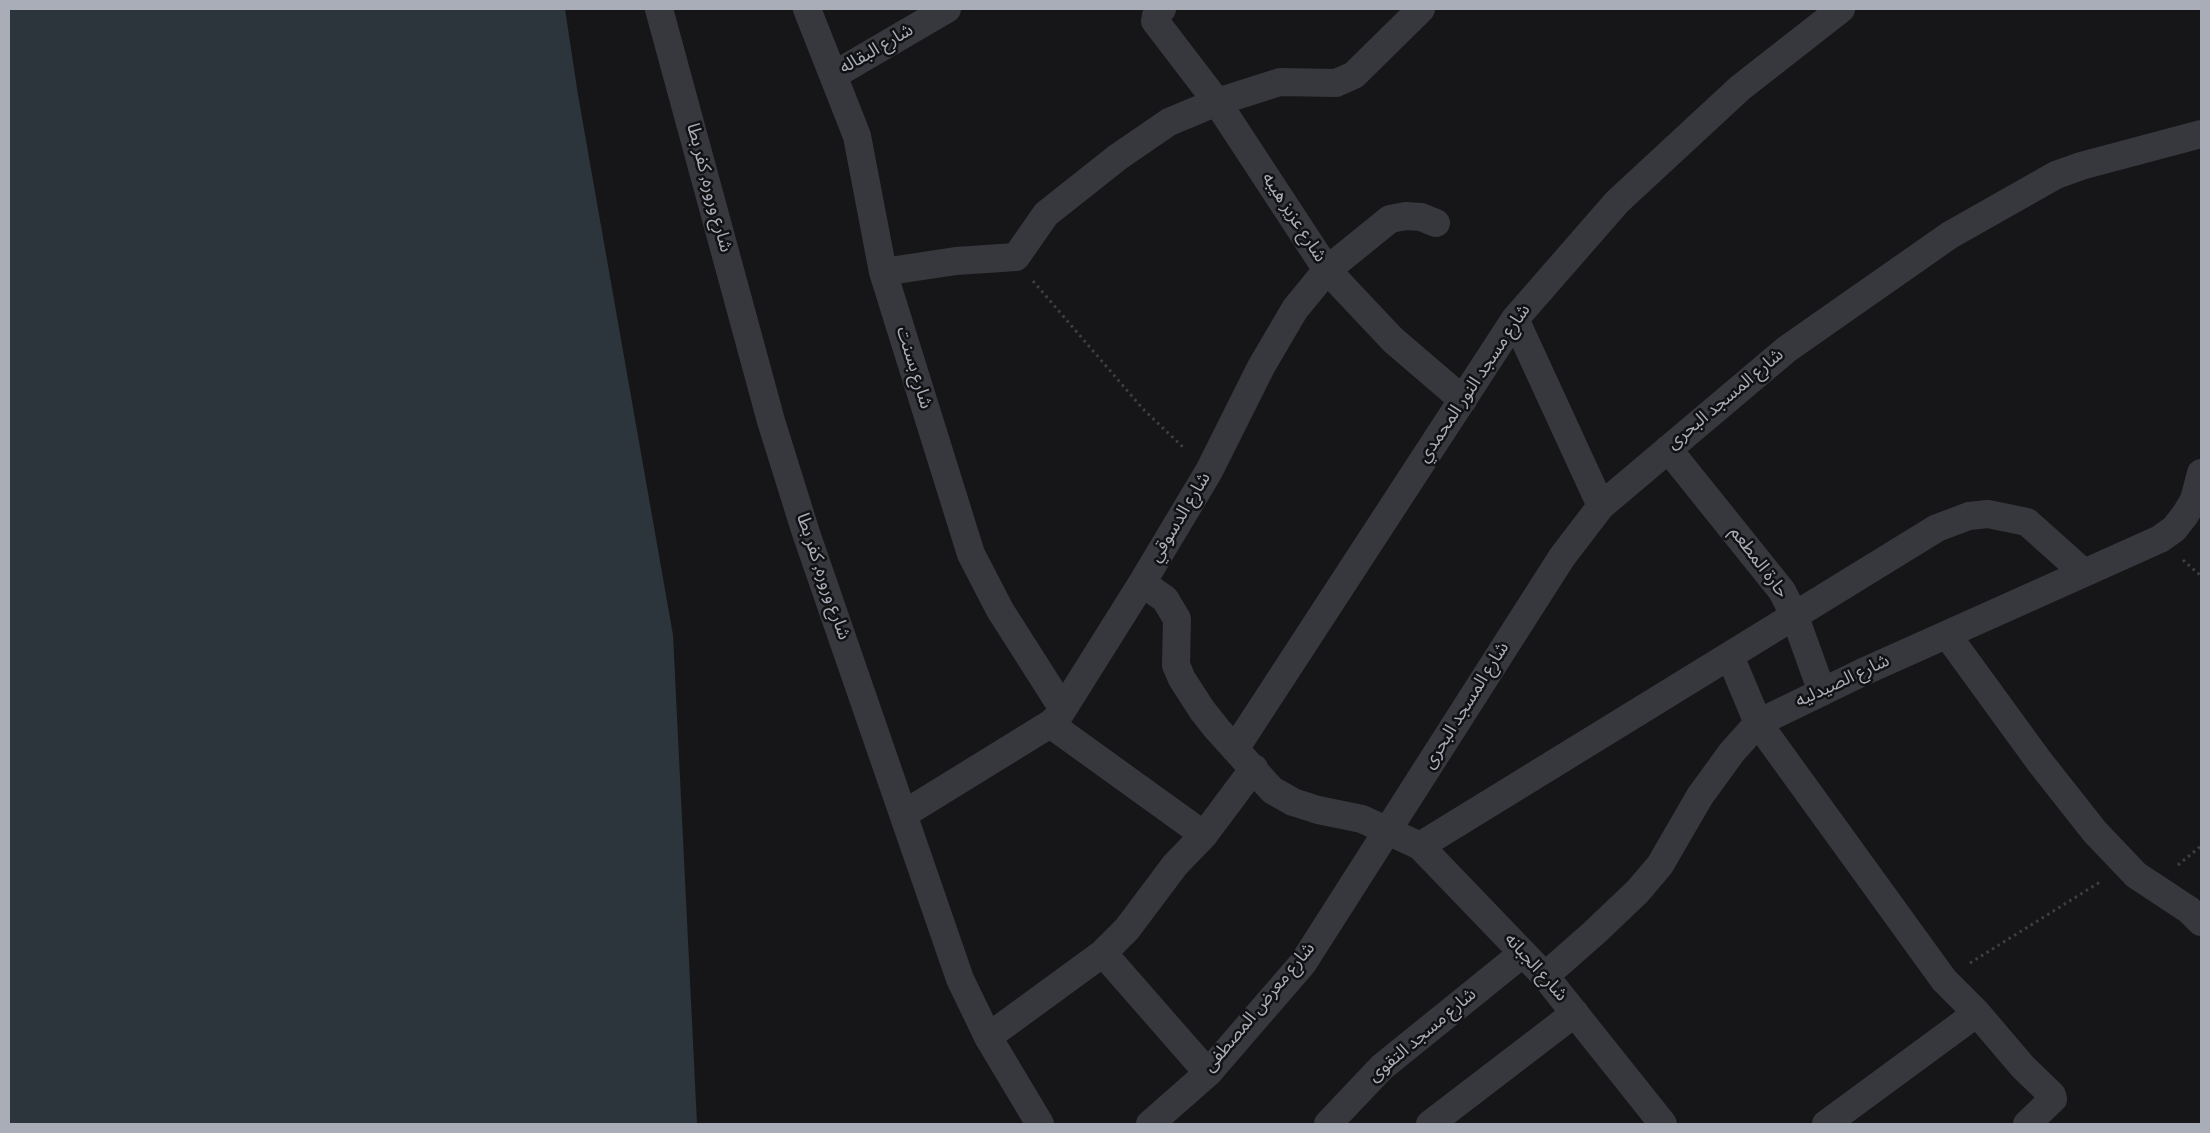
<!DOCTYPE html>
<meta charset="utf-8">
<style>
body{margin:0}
#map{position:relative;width:2210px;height:1133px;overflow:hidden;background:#161618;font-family:"Source Sans 3",sans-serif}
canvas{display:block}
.frame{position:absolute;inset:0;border:10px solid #a8adb8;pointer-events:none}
</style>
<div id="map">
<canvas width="2210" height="1133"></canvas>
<div class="frame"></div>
</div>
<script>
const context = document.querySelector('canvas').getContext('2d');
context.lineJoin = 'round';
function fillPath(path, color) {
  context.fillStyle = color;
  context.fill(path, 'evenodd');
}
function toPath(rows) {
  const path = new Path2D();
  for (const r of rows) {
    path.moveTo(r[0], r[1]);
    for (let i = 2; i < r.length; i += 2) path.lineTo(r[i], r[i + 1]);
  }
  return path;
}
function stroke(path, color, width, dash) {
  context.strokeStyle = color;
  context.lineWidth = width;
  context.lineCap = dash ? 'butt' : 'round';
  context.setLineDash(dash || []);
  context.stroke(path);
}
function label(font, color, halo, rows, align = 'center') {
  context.font = font + ' "Source Sans 3","Noto Sans Arabic",sans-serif';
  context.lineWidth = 5;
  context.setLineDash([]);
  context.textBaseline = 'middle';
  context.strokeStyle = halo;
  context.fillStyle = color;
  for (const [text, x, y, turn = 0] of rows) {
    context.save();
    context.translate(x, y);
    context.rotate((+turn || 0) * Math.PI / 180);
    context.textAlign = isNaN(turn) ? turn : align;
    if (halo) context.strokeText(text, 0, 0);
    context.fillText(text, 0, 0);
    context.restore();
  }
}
const water = toPath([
 [9,9,565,9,578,95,673,635,697,1124,9,1124]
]);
const path = toPath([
 [1033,281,1143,409,1185,449],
 [2183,560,2201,576],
 [2178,865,2201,846],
 [1970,963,2100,882]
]);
const minor = toPath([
 [807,9,857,136,883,272,971,554,1000,610,1063,709],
 [1162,9,1156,15,1155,21,1217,102,1327,270,1393,340,1463,400],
 [834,75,947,9],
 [883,272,956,261,1016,257,1046,214,1118,157,1169,122,1217,102,1280,82,1336,83,1354,75,1421,9],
 [1515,319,1601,506],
 [1668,449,1782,591,1795,617,1822,692],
 [1142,583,1165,599,1177,619,1176,665,1182,679,1202,710,1217,729,1272,790,1293,802,1318,810,1362,819,1420,846,1545,976,1663,1124],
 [1948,636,2039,761,2095,832,2136,875,2189,910,2201,922],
 [1730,656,1758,723,1944,980,1977,1013,2023,1067,2052,1095,2053,1099,2027,1124],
 [1050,724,1204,835],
 [1235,749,1515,319,1617,202,1740,88,1841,9],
 [904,814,1050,724,1058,717,1142,583,1209,471,1261,367,1295,309,1327,270,1390,219,1406,216,1421,217,1436,223],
 [1420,846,1937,528,1969,516,1988,514,2027,522,2084,573],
 [1103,953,1208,1073],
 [1545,976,1595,932,1638,891,1660,865,1700,796,1732,752,1758,723,1863,672,2160,539,2174,529,2185,515,2194,500,2201,473],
 [988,1037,1103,953,1127,929,1175,865,1204,835,1254,768],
 [1150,1124,1208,1073,1303,963,1562,557,1601,506,1787,349,1950,235,2056,175,2081,166,2201,134],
 [1328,1124,1382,1067,1523,953],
 [1430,1124,1575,1013],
 [1826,1124,1977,1013]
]);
const tertiary = toPath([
 [659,9,771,421,806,533,960,979,988,1037,1040,1124]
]);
const streetNames = [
 ["شارع البقاله",877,50,-30],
 ["شارع وروره, كفر بطا",708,188,75],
 ["شارع عزيز هيبه",1293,218,57],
 ["شارع بسنت",913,368,73],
 ["شارع مسجد النور المحمدي",1475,384,-56],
 ["شارع المسجد البحرى",1726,400,-40],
 ["شارع الدسوقي",1181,518,-59],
 ["حارة المطعم",1758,563,53],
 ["شارع وروره, كفر بطا",822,577,71],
 ["شارع الصيدليه",1843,682,-25],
 ["شارع المسجد البحرى",1467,706,-58],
 ["شارع الجبانه",1535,968,48],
 ["شارع معرض المصطفى",1260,1008,-50],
 ["شارع مسجد التقوى",1423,1036,-40]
];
fillPath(water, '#2c353c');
stroke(path, '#3d3f44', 3, [2.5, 4]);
stroke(minor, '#37383d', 28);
stroke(tertiary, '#37383d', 28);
label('18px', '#a8adb8', '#111113', streetNames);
</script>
